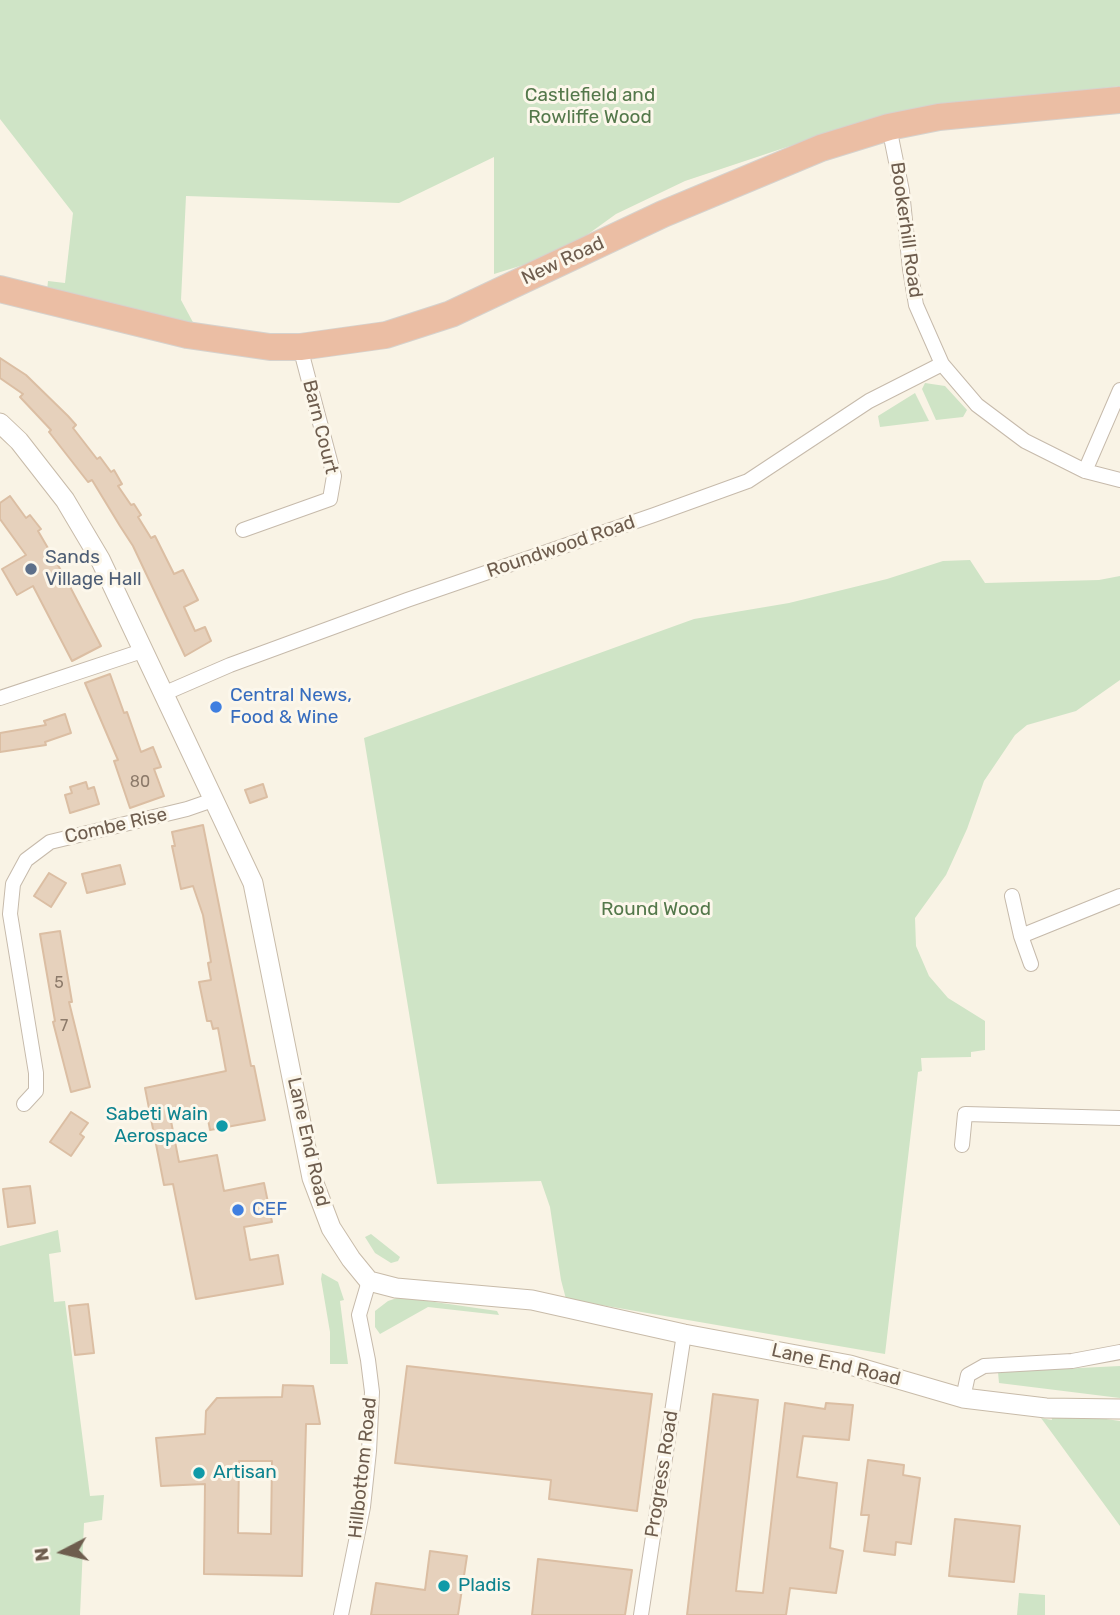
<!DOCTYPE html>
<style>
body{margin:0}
#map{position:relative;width:1120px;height:1615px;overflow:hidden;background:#f9f3e5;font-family:Rubik,sans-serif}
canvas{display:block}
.north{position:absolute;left:28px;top:1517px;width:70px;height:70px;-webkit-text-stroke:5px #fcf7eb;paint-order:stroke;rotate:263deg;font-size:19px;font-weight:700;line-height:28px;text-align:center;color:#6e5d4e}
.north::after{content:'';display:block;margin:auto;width:24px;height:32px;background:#6e5d4e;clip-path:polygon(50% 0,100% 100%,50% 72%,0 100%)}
</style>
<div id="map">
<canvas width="1120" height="1615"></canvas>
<div class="north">N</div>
</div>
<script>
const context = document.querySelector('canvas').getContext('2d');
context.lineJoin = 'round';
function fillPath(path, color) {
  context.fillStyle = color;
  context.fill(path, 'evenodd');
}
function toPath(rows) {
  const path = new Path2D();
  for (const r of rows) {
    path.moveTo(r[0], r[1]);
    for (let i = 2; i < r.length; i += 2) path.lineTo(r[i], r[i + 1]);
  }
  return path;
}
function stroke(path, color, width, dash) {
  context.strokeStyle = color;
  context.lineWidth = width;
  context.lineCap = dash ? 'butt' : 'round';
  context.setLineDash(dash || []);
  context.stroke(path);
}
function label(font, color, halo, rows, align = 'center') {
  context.font = font + ' Rubik,sans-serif';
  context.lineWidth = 6;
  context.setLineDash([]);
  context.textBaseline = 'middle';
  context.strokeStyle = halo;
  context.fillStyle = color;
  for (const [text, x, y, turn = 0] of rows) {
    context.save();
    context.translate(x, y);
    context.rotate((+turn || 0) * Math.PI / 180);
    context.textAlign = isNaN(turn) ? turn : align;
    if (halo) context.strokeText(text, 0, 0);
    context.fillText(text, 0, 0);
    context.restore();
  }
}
const green = toPath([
 [0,0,1120,0,1120,86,894,115,832,132,685,181,616,214,562,253,494,274,494,157,399,203,186,196,181,300,195,326,47,291,48,281,65,283,73,213,0,119],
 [925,383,945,386,967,410,963,417,936,420,922,389],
 [915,393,929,421,880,427,878,416],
 [970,560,985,583,1099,580,1120,576,1120,680,1076,711,1027,725,1015,735,984,781,967,829,946,875,915,918,916,946,929,976,948,998,985,1021,985,1050,971,1052,971,1057,921,1058,922,1071,918,1072,885,1354,566,1299,561,1280,550,1207,541,1181,437,1184,364,738,694,619,789,603,887,579,943,561],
 [58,1230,61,1252,49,1254,54,1302,65,1301,90,1496,104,1495,102,1520,84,1523,80,1615,0,1615,0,1246],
 [371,1234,400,1257,398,1261,391,1263,375,1253,365,1237],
 [322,1273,338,1282,344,1300,340,1301,348,1364,330,1364,330,1332,321,1279],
 [400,1297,497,1311,499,1315,428,1307,380,1334,375,1327,375,1311,388,1301],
 [1120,1366,1120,1398,999,1383,998,1372],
 [1050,1411,1120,1421,1120,1526,1041,1418,1052,1420],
 [1019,1593,1045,1595,1045,1615,1017,1615]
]);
const building = toPath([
 [0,358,26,375,68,416,76,425,73,428,97,459,100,457,111,472,114,470,122,484,118,486,131,505,134,504,141,515,138,517,151,538,155,536,174,574,183,570,198,600,184,607,195,631,205,627,211,641,185,656,133,546,120,526,92,480,88,482,49,432,51,430,20,397,23,394,0,378,0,358],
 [10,496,26,518,30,515,41,529,38,531,66,579,101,646,72,661,33,586,17,595,2,569,26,555,0,519,0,503,10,496],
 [110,674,124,713,127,712,141,752,153,747,161,767,154,769,164,796,130,808,114,761,118,760,85,683,110,674],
 [65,714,71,733,45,742,46,745,0,752,0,733,46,725,44,721,65,714],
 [86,782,88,789,94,787,99,804,70,813,65,795,72,793,70,787,86,782],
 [263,784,267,797,250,803,245,790,263,784],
 [203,825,251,1066,254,1066,265,1120,210,1130,207,1114,171,1121,179,1162,217,1155,224,1191,264,1183,272,1222,244,1227,250,1260,278,1255,283,1284,196,1299,173,1184,164,1185,145,1088,226,1071,218,1028,213,1029,211,1021,207,1021,199,982,211,980,208,963,211,962,203,915,193,886,181,889,172,846,175,846,172,832,203,825],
 [120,865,125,884,87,893,82,874,120,865],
 [49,873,66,883,51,907,34,896,49,873],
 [60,931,72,1002,69,1002,90,1087,71,1092,53,1022,55,1021,40,934,60,931],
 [71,1112,88,1123,80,1134,84,1137,71,1156,50,1142,71,1112],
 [30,1186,35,1223,8,1227,3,1189,30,1186],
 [88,1304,94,1353,75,1355,69,1306,88,1304],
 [407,1366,652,1394,637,1511,549,1499,551,1480,395,1463,407,1366],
 [283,1385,313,1386,320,1424,306,1424,302,1576,204,1574,205,1484,161,1486,156,1438,205,1434,206,1411,217,1398,282,1397,283,1385],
 [239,1461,272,1461,271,1534,238,1533,239,1461],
 [713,1394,758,1400,736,1591,763,1593,785,1403,825,1409,826,1403,853,1405,849,1440,803,1436,797,1477,837,1483,830,1548,843,1551,836,1593,790,1588,786,1615,687,1615,713,1394],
 [868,1460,904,1465,903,1475,920,1478,911,1544,896,1542,895,1555,864,1551,869,1515,861,1515,868,1460],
 [955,1519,1020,1526,1014,1582,949,1576,955,1519],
 [430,1551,467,1556,458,1615,371,1615,376,1583,425,1590,430,1551],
 [538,1559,632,1570,625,1615,532,1615,538,1559]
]);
const street = toPath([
 [889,127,902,191,910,269,916,305,942,364,977,405,1025,441,1085,471,1120,480],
 [1085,471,1120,390],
 [243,530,330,499,334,476,300,347],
 [163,694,230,665,407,600,654,515,748,481,869,401,942,364],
 [0,698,142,651],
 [1012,896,1021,936,1031,964],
 [1021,936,1120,896],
 [24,1104,36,1091,36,1073,10,914,13,884,26,860,50,842,187,809,213,800],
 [962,1145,965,1114,1120,1118],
 [963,1398,968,1375,984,1366,1072,1361,1120,1352],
 [341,1615,363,1507,369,1451,372,1392,368,1360,359,1315,369,1281],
 [641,1615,684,1334]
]);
const secondary = toPath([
 [0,423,19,441,65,500,100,559,253,883,312,1178,331,1228,351,1259,369,1281,396,1288,532,1300,684,1334,850,1365,963,1398,1046,1408,1120,1409]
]);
const highway = toPath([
 [0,289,187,335,270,347,300,347,386,335,451,314,663,214,821,148,889,127,939,117,1120,100]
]);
const markers = [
 [31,569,7,"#5c6f8a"],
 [216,707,7,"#3f7fe0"],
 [222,1126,7,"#0f9aa8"],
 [238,1210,7,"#3f7fe0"],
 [199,1473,7,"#0f9aa8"],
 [444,1586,7,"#0f9aa8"]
];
const numberNames = [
 ["80",140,782],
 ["5",59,983],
 ["7",64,1026]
];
const parkNames = [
 ["Castlefield and",590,96],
 ["Rowliffe Wood",590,118],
 ["Round Wood",656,910]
];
const streetNames = [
 ["Bookerhill Road",906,230,82],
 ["New Road",563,261,-25],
 ["Barn Court",320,427,76],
 ["Roundwood Road",561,547,-19],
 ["Combe Rise",116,826,-13],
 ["Lane End Road",308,1142,77],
 ["Lane End Road",836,1365,13],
 ["Hillbottom Road",363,1468,-84],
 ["Progress Road",662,1474,-81]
];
const serviceNames = [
 ["Sands",45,558],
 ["Village Hall",45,580]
];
const shopNames = [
 ["Central News,",230,696],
 ["Food & Wine",230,718],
 ["CEF",252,1210]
];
const cultureNames = [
 ["Sabeti Wain",208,1115,"right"],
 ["Aerospace",208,1137,"right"],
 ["Artisan",213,1473],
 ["Pladis",458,1586]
];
fillPath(green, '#cfe4c6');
fillPath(building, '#e6d1bc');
stroke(building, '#dbbea3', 2);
stroke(street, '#c6baab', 16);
stroke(secondary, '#c8bba9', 21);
stroke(highway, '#d6d2cd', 28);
stroke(street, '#fff', 14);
stroke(secondary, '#fff', 19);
stroke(highway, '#ebbea4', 26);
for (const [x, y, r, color] of markers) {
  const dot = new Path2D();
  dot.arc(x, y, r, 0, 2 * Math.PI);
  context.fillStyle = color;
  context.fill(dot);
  stroke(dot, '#fcf7eb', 2.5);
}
label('16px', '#8c7a6a', null, numberNames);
label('19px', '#54784b', '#fcf7eb', parkNames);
label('19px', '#6e5d4e', '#fcf7eb', streetNames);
label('19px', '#4e5e75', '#fcf7eb', serviceNames, 'left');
label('19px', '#366cbe', '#fcf7eb', shopNames, 'left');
label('19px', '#0d838f', '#fcf7eb', cultureNames, 'left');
</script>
